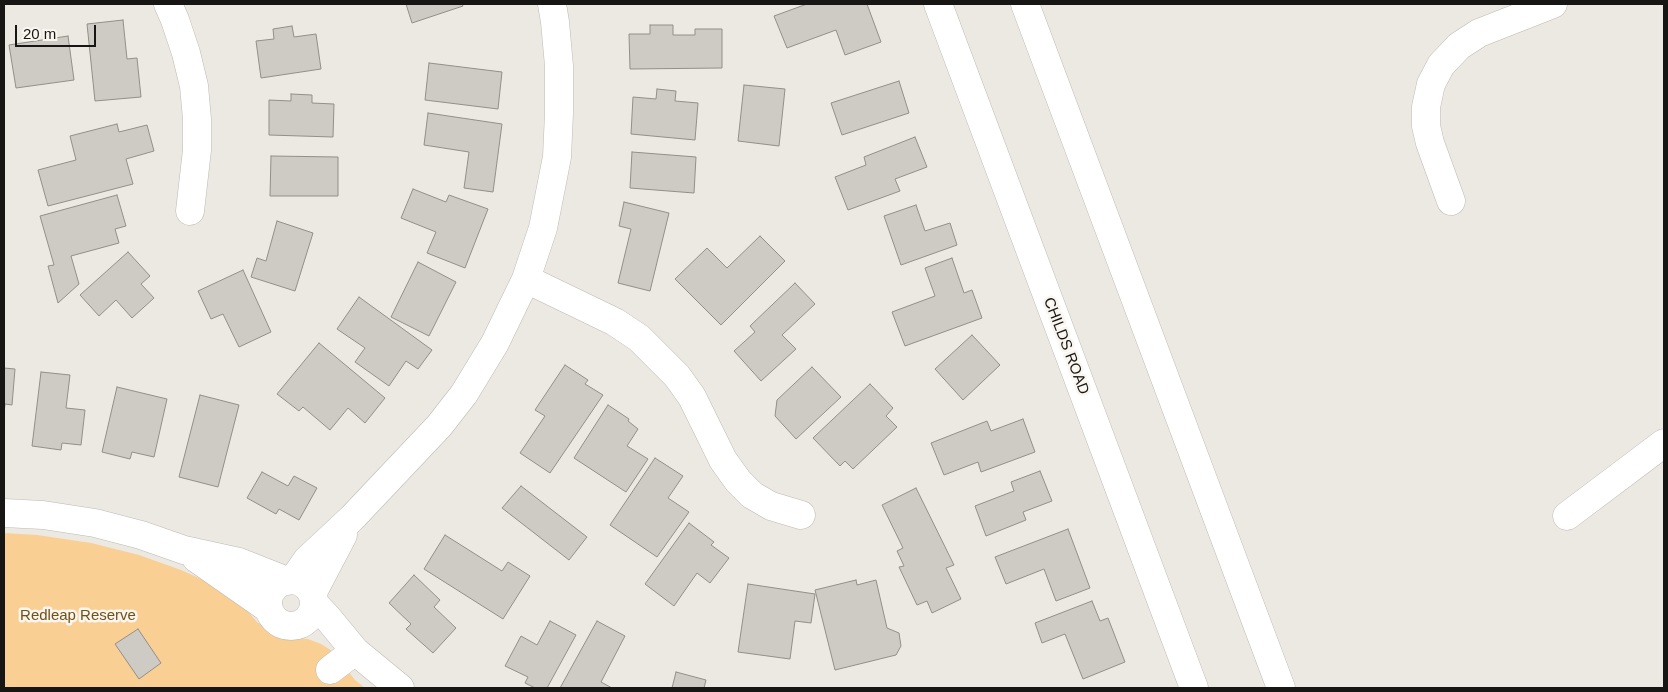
<!DOCTYPE html>
<style>
body{margin:0}
#map{position:relative;width:1668px;height:692px;overflow:hidden;background:#ece8e2;font-family:Arial,sans-serif}
canvas{display:block}
.frame{position:absolute;inset:0;border:5px solid #181615;pointer-events:none}
.scale{position:absolute;left:15px;top:25px;width:81px;height:22px;box-sizing:border-box;border:2px solid #181615;border-top:0;padding-left:6px;font-size:15px;line-height:18px;white-space:nowrap;color:#181615;-webkit-text-stroke:4px #f9f5ef;paint-order:stroke}
</style>
<div id="map">
<canvas width="1668" height="692"></canvas>
<div class="frame"></div>
<div class="scale">20 m</div>
</div>
<script>
const context = document.querySelector('canvas').getContext('2d');
context.lineJoin = 'round';
function fillPath(path, color) {
  context.fillStyle = color;
  context.fill(path, 'evenodd');
}
function toPath(rows) {
  const path = new Path2D();
  for (const r of rows) {
    if (r.length === 3) {
      path.moveTo(r[0] + r[2], r[1]);
      path.arc(r[0], r[1], r[2], 0, 2 * Math.PI);
      continue;
    }
    path.moveTo(r[0], r[1]);
    for (let i = 2; i < r.length; i += 2) path.lineTo(r[i], r[i + 1]);
  }
  return path;
}
function stroke(path, color, width, dash) {
  context.strokeStyle = color;
  context.lineWidth = width;
  context.lineCap = dash ? 'butt' : 'round';
  context.setLineDash(dash || []);
  context.stroke(path);
}
function label(font, color, halo, rows, align = 'center') {
  context.font = font + ' Arial,sans-serif';
  context.lineWidth = 5;
  context.setLineDash([]);
  context.textBaseline = 'middle';
  context.strokeStyle = halo;
  context.fillStyle = color;
  for (const [text, x, y, turn = 0] of rows) {
    context.save();
    context.translate(x, y);
    context.rotate((+turn || 0) * Math.PI / 180);
    context.textAlign = isNaN(turn) ? turn : align;
    if (halo) context.strokeText(text, 0, 0);
    context.fillText(text, 0, 0);
    context.restore();
  }
}
const green = toPath([
 [4,533,37,535,91,543,139,555,181,570,214,585,245,608,257,622,269,631,282,637,308,639,321,644,332,651,355,680,365,688,4,688]
]);
const building = toPath([
 [406,4,462,4,463,6,412,23,406,4],
 [807,4,867,4,881,42,845,55,836,30,787,48,774,16,807,4],
 [123,20,127,59,137,58,141,97,95,101,87,24,123,20],
 [650,25,673,25,673,35,695,35,695,29,722,29,722,68,630,69,629,34,650,34,650,25],
 [292,26,294,37,316,34,321,69,261,78,256,41,274,39,273,29,292,26],
 [68,36,74,80,16,88,9,45,68,36],
 [429,63,502,72,498,109,425,100,429,63],
 [899,81,909,113,842,135,831,103,899,81],
 [744,85,785,89,779,146,738,141,744,85],
 [657,89,676,91,675,101,698,103,695,140,631,134,633,97,656,99,657,89],
 [291,94,312,95,312,103,334,104,333,137,269,135,269,100,291,101,291,94],
 [428,113,502,124,493,192,464,188,469,152,424,145,428,113],
 [117,124,119,132,147,125,154,151,126,159,133,184,48,206,38,170,76,160,70,136,117,124],
 [915,137,927,167,895,179,900,191,848,210,835,177,866,165,864,157,915,137],
 [632,152,696,157,694,193,630,188,632,152],
 [271,156,338,157,338,196,270,196,271,156],
 [413,189,446,202,449,195,488,209,465,268,427,253,436,232,401,218,413,189],
 [117,195,126,226,115,229,119,243,71,256,79,284,58,303,48,266,54,265,40,216,117,195],
 [624,202,669,213,650,291,618,283,631,229,619,226,624,202],
 [916,205,925,231,950,223,957,245,901,265,884,216,916,205],
 [277,221,313,233,295,291,251,277,257,258,266,261,277,221],
 [760,236,785,261,721,325,675,279,707,248,727,268,760,236],
 [128,252,150,276,141,284,154,298,132,318,116,300,99,316,80,295,128,252],
 [952,258,964,293,972,290,982,318,905,346,892,312,935,296,925,268,952,258],
 [418,262,456,282,429,336,391,317,418,262],
 [243,270,271,332,239,347,223,314,211,319,198,291,243,270],
 [795,283,815,304,782,335,796,349,761,381,734,351,755,332,750,326,795,283],
 [359,297,432,350,418,369,406,361,389,386,355,362,365,348,337,329,359,297],
 [972,335,1000,365,963,400,935,369,972,335],
 [319,343,385,398,365,423,348,408,330,430,303,407,299,411,277,394,319,343],
 [565,365,588,380,585,384,603,395,550,473,520,453,545,416,535,410,565,365],
 [812,367,841,397,796,439,775,416,777,400,812,367],
 [4,368,15,369,12,405,5,404,4,414,4,368],
 [41,372,70,375,66,408,85,410,81,445,62,443,61,450,32,446,41,372],
 [870,384,893,408,886,416,897,427,853,469,845,461,840,466,813,438,870,384],
 [117,387,167,399,154,457,132,452,130,459,102,452,117,387],
 [200,395,239,405,218,487,179,477,200,395],
 [608,405,629,419,628,421,638,429,627,446,648,459,626,492,574,458,608,405],
 [1023,419,1035,452,981,472,978,462,944,475,931,443,987,421,991,431,1023,419],
 [655,458,683,476,668,498,689,512,657,557,610,525,655,458],
 [1040,471,1052,501,1023,512,1026,520,986,536,975,506,1014,491,1011,482,1040,471],
 [262,472,288,486,294,476,317,488,299,520,279,509,276,514,247,498,262,472],
 [521,486,587,537,569,560,502,508,521,486],
 [916,488,954,565,946,568,961,599,932,613,927,601,917,605,899,567,904,566,897,551,903,548,882,505,916,488],
 [689,523,714,542,711,545,729,558,710,583,697,573,674,606,645,584,689,523],
 [1068,529,1090,588,1056,601,1044,569,1006,584,995,557,1068,529],
 [445,535,502,571,508,562,530,576,503,619,424,569,445,535],
 [414,575,440,600,434,607,456,628,433,653,406,629,411,624,389,603,414,575],
 [856,580,857,585,876,580,887,628,899,633,901,646,896,655,835,670,815,590,856,580],
 [748,584,815,594,811,623,795,621,790,659,738,652,748,584],
 [1092,601,1100,621,1108,618,1125,662,1083,679,1065,634,1042,643,1035,623,1092,601],
 [550,621,576,635,547,688,535,688,525,683,528,677,505,666,521,636,537,645,550,621],
 [597,621,625,636,601,682,612,688,560,688,597,621],
 [138,629,161,663,139,679,115,644,138,629],
 [676,672,706,680,704,688,672,688,676,672]
]);
const minor = toPath([
 [168,4,175,20,186,53,194,86,197,119,197,150,190,211],
 [1451,201,1430,143,1426,126,1426,107,1431,84,1441,65,1459,46,1479,33,1553,4],
 [526,279,615,322,639,338,677,376,692,397,723,460,738,481,752,495,771,506,801,515],
 [4,513,43,515,95,523,141,535,184,550,239,562,287,581],
 [1567,516,1664,443],
 [196,558,269,609],
 [293,580,307,560,352,518,439,426,464,394,495,343,526,279,543,228,557,157,559,113,559,66,555,22,552,4],
 [291,603,23],
 [312,594,343,535],
 [314,603,327,617,355,651,400,688],
 [330,670,355,651]
]);
const major = toPath([
 [938,4,1194,688],
 [1025,4,1281,688]
]);
const streetNames = [
 ["CHILDS ROAD",1066,346,69]
];
const parkNames = [
 ["Redleap Reserve",78,616]
];
fillPath(green, '#f9cf93');
fillPath(building, '#cecac4');
stroke(building, '#928f8a', 1);
stroke(minor, '#bebab4', 29);
stroke(major, '#bebab4', 29);
stroke(minor, '#fff', 28);
stroke(major, '#fff', 28);
label('15px', '#181615', '#f9f5ef', streetNames);
label('15px', '#735016', '#f9f5ef', parkNames);
</script>
